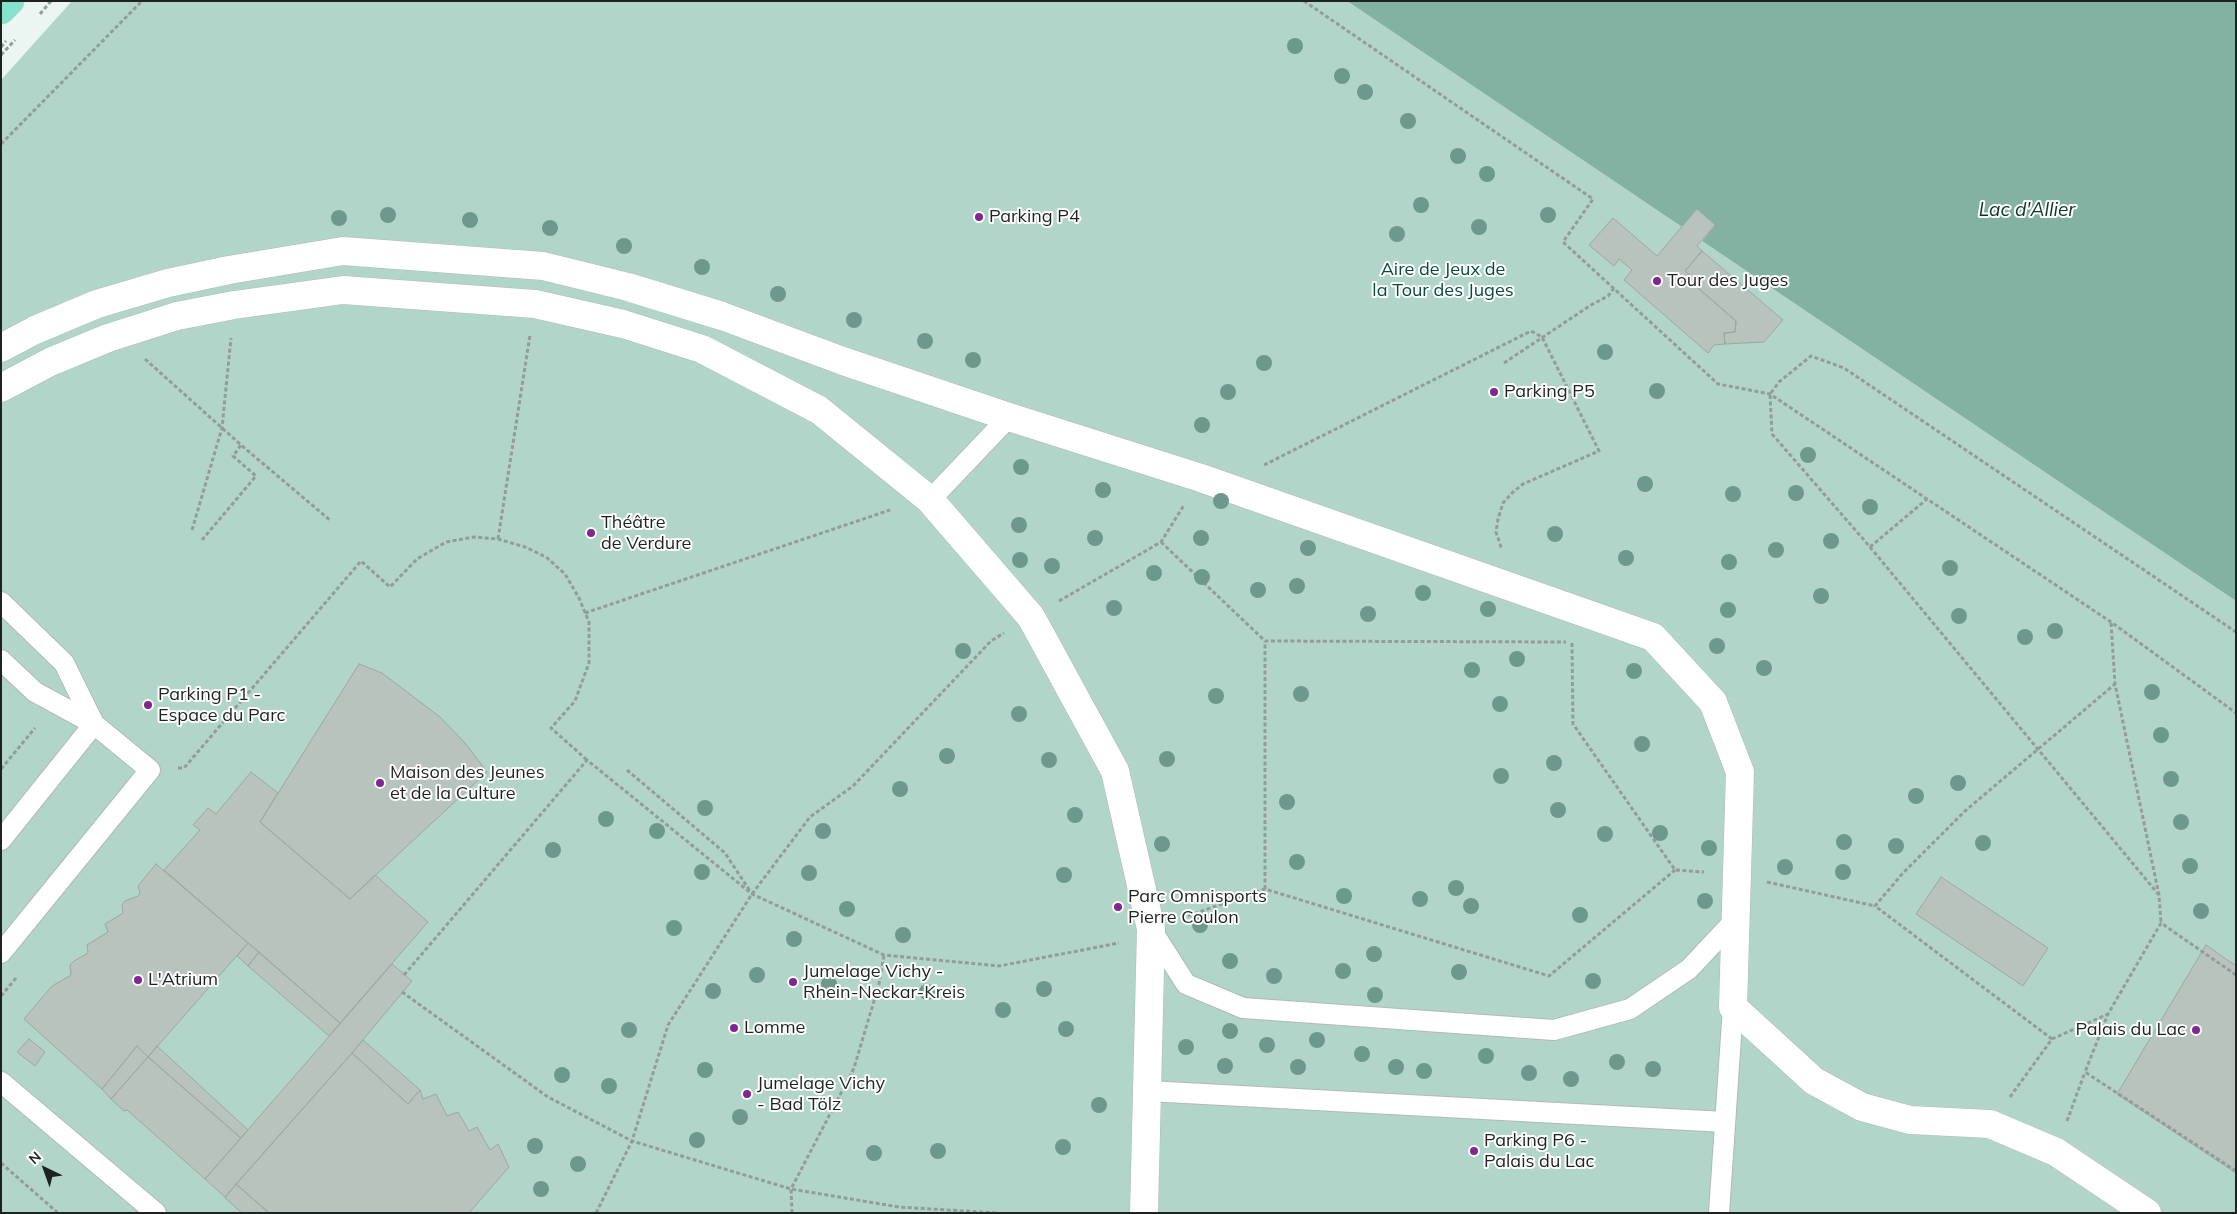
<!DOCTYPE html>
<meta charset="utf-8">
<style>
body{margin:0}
#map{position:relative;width:2237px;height:1214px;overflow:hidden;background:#ebf6f2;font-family:Mulish,sans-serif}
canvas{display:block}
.frame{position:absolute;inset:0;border:2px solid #1e2321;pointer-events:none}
.north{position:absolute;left:20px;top:1144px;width:50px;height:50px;-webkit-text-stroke:4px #fff;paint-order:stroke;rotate:318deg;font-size:14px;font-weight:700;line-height:20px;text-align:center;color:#1e2321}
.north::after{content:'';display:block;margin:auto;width:18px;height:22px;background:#1e2321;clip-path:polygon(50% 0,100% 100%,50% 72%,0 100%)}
</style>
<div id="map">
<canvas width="2237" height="1214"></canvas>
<div class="frame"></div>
<div class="north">N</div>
</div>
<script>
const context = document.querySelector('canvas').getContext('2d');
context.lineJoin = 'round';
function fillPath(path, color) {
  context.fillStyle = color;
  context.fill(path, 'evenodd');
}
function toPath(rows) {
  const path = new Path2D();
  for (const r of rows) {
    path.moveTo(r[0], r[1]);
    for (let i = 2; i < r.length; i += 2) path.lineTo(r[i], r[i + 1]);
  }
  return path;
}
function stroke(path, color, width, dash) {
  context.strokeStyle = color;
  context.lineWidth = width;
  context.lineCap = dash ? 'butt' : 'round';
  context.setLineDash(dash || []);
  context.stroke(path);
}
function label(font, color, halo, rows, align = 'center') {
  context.font = font + ' Mulish,sans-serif';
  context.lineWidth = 4;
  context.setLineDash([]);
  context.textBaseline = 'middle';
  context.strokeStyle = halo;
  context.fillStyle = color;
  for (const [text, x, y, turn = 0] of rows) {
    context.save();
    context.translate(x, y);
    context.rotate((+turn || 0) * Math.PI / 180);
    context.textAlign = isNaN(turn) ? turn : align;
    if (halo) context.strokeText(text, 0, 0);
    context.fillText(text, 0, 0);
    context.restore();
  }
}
const green = toPath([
 [72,1,1347,1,1682,227,1697,209,1715,225,1702,241,2236,601,2236,1213,1,1213,1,80]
]);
const water = toPath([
 [1347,1,2236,1,2236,601,1702,241,1715,225,1697,209,1682,227]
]);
const building = toPath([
 [1697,209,1715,225,1697,246,1702,251,1685,271,1693,278,1690,281,1736,321,1735,332,1724,333,1725,344,1714,345,1708,353,1624,280,1632,270,1619,259,1614,266,1589,245,1613,218,1657,256,1697,209],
 [1702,251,1783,320,1764,342,1725,344,1724,333,1735,332,1736,321,1690,281,1693,278,1685,271,1702,251],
 [359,664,382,673,440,717,465,743,487,772,350,899,260,822,359,664],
 [251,772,278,793,260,822,350,899,375,875,428,922,340,1023,164,870,200,830,193,825,208,808,216,814,251,772],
 [156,864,248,943,148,1057,137,1046,102,1089,24,1019,52,986,71,975,70,965,74,961,88,953,87,945,108,932,105,924,123,913,122,905,125,901,138,896,140,893,138,886,156,864],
 [1941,877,2048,948,2023,986,1916,914,1941,877],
 [248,943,259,952,248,966,237,956,248,943],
 [2206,945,2236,966,2236,1173,2117,1094,2206,945],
 [259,952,340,1023,329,1036,248,966,259,952],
 [392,964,412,981,352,1053,225,1197,205,1179,392,964],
 [29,1039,45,1052,35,1066,17,1052,29,1039],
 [363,1040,420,1090,408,1104,352,1053,363,1040],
 [137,1046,148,1057,111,1099,102,1089,137,1046],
 [157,1046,248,1130,241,1138,148,1057,157,1046],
 [352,1053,408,1104,420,1090,423,1099,436,1094,447,1116,458,1112,469,1131,477,1127,490,1150,498,1144,509,1167,469,1213,269,1213,236,1184,352,1053],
 [148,1057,241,1138,205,1179,127,1110,124,1111,111,1099,148,1057],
 [236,1184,269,1213,242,1213,225,1198,236,1184]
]);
const path = toPath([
 [1304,1,1593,199,1563,242,1718,384,1770,394,2111,622,2236,713],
 [40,14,51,1],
 [1,47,6,41],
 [1,55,15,40],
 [1,144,142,1],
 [145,359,241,445,331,521],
 [1504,363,1591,305,1608,296,1614,288],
 [1264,465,1531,331,1542,337,1599,451,1523,484,1513,492,1503,503,1498,519,1496,532,1502,550],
 [192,530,222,428,231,338],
 [498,539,530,335],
 [202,540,256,476,233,456,241,445],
 [1161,542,1265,641,1566,642],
 [1870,547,1927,499],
 [1059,601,1161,542,1184,505],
 [585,613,890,510],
 [2111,623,2115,684,2159,895,2161,923],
 [1572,643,1573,724,1675,870,1704,872],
 [178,768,184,768,361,561,390,587,417,559,446,542,474,537,498,539,525,547,546,557,565,574,579,598,589,622,589,663,575,701,551,728,587,760],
 [1,769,35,728],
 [627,770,725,853,750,891],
 [1767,882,1875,906],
 [1265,889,1265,641],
 [2159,895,1870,547,1772,434,1770,394,1779,382,1811,356,1844,368,2236,632],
 [1182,918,1265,889,1549,976,1675,870],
 [404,975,587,760,752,894,884,955,999,966,1119,943],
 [2236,975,2161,923,2108,1014,2085,1072,2236,1171],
 [402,992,548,1097,632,1141,791,1189,899,1207,997,1213],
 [1,996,16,978],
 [2052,1039,1875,906,1903,873,1965,811,2115,684],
 [2010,1097,2052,1039,2108,1014],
 [2067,1121,2085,1072],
 [1,1163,58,1213],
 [596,1213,632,1141,668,1025,752,894,810,817,853,786,991,641,1004,633],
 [792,1213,791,1189,854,1068,879,984,884,955]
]);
const service = toPath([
 [930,500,1009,417],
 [1,602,64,663,94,724],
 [1,660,35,692,94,724,150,770,1,953],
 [1,840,94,724],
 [1151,929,1186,984,1243,1008,1554,1030,1630,1009,1689,969,1735,920],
 [1,1082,156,1213],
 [1148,1091,1725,1122],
 [1719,1213,1733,1007]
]);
const minor = toPath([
 [1,348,35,330,97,304,168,283,229,270,343,251,543,266,628,287,722,316,843,361,1009,417,1201,478,1653,637,1713,702,1740,772,1733,1007,1814,1081,1862,1107,1910,1120,1990,1124,2056,1152,2147,1213],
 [1,388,50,362,108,338,177,316,234,305,343,290,535,304,623,324,702,349,819,410,930,500,1031,617,1115,771,1151,929,1144,1213]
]);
const primary = toPath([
 [1,10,10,1]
]);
const trees = [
 [1295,46],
 [1342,76],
 [1365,92],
 [1408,121],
 [1458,156],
 [1487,174],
 [1421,205],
 [388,215],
 [1548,215],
 [339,218],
 [470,220],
 [1479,227],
 [550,228],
 [1397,234],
 [624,246],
 [702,267],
 [778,294],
 [854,320],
 [925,341],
 [1605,352],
 [973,360],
 [1264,363],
 [1657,391],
 [1228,392],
 [1202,425],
 [1808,455],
 [1021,467],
 [1645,484],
 [1103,490],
 [1796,493],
 [1733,494],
 [1221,501],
 [1870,507],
 [1019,525],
 [1555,534],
 [1095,538],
 [1201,538],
 [1831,541],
 [1308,548],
 [1776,550],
 [1626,558],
 [1020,560],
 [1729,562],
 [1052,566],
 [1950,568],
 [1154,573],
 [1202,577],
 [1297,586],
 [1258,590],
 [1423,593],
 [1821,596],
 [1114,608],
 [1488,609],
 [1728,610],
 [1368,614],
 [1959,616],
 [2055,631],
 [2025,637],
 [1717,646],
 [963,651],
 [1517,659],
 [1764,668],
 [1472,670],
 [1634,671],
 [2152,692],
 [1301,694],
 [1216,696],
 [1500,704],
 [1019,714],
 [2161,735],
 [1642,744],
 [947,756],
 [1167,759],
 [1049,760],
 [1554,763],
 [1501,776],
 [2171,779],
 [1958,783],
 [900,789],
 [1916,796],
 [1287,802],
 [705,808],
 [1558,810],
 [1075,815],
 [606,819],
 [2181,822],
 [657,831],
 [823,831],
 [1660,833],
 [1605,834],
 [1844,842],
 [1983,843],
 [1162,844],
 [1896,846],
 [1709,848],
 [553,850],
 [1297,862],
 [2190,866],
 [1785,867],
 [702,872],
 [1843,872],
 [809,873],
 [1064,875],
 [1456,888],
 [1344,896],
 [1420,899],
 [1705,901],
 [1471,906],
 [847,909],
 [2201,911],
 [1580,915],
 [1200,925],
 [674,928],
 [903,935],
 [794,939],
 [1374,954],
 [1230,961],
 [1343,971],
 [1459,972],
 [757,975],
 [1274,976],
 [1593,981],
 [829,984],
 [1044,989],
 [713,991],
 [927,992],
 [1375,995],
 [1003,1010],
 [1066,1029],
 [629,1030],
 [1230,1031],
 [1317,1040],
 [1267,1045],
 [1186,1047],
 [1362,1054],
 [1486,1056],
 [1617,1062],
 [1225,1066],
 [1298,1067],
 [1396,1067],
 [1653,1069],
 [705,1070],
 [1424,1071],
 [1529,1073],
 [562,1075],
 [1571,1079],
 [609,1086],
 [1099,1105],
 [740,1117],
 [697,1140],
 [535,1146],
 [1063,1147],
 [938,1151],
 [874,1153],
 [578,1164],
 [541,1189]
];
const markers = [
 [979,217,5,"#812592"],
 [1657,281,5,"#812592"],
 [1494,392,5,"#812592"],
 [591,533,5,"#812592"],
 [148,705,5,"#812592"],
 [380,783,5,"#812592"],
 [1118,907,5,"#812592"],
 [138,980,5,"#812592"],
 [793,982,5,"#812592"],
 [734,1028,5,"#812592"],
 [2196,1030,5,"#812592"],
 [747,1094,5,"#812592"],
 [1474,1151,5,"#812592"]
];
const poiNames = [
 ["Parking P4",989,217],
 ["Tour des Juges",1667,281],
 ["Parking P5",1504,392],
 ["Théâtre",601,523],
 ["de Verdure",601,544],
 ["Parking P1 -",158,695],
 ["Espace du Parc",158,716],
 ["Maison des Jeunes",390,773],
 ["et de la Culture",390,794],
 ["Parc Omnisports",1128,897],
 ["Pierre Coulon",1128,918],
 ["Jumelage Vichy -",803,972],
 ["Rhein-Neckar-Kreis",803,993],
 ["L'Atrium",148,980],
 ["Lomme",744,1028],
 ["Palais du Lac",2186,1030,"right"],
 ["Jumelage Vichy",757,1084],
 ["- Bad Tölz",757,1105],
 ["Parking P6 -",1484,1141],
 ["Palais du Lac",1484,1162]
];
const parkNames = [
 ["Aire de Jeux de",1443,270],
 ["la Tour des Juges",1443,291]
];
const waterNames = [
 ["Lac d'Allier",2027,210]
];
fillPath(green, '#b1d6c9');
fillPath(water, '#83b2a2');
fillPath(building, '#b8c3be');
stroke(building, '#9da7a3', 1);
stroke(service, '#b0bab6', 22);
stroke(minor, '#b0bab6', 29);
stroke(primary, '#d2d3d3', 29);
stroke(path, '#949c99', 3, [4, 2.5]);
stroke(service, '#fff', 20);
stroke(minor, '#fff', 28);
stroke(primary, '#86e3cb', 28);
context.fillStyle = '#6f988d';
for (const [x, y] of trees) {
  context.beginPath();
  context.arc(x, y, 8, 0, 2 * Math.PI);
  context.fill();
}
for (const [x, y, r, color] of markers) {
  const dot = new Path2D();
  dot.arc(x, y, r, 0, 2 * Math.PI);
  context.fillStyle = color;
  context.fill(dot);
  stroke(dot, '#fff', 2);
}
label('18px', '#1e2321', '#fff', poiNames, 'left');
label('18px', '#094b3b', '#fff', parkNames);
label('italic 19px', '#0a362a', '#fff', waterNames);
</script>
